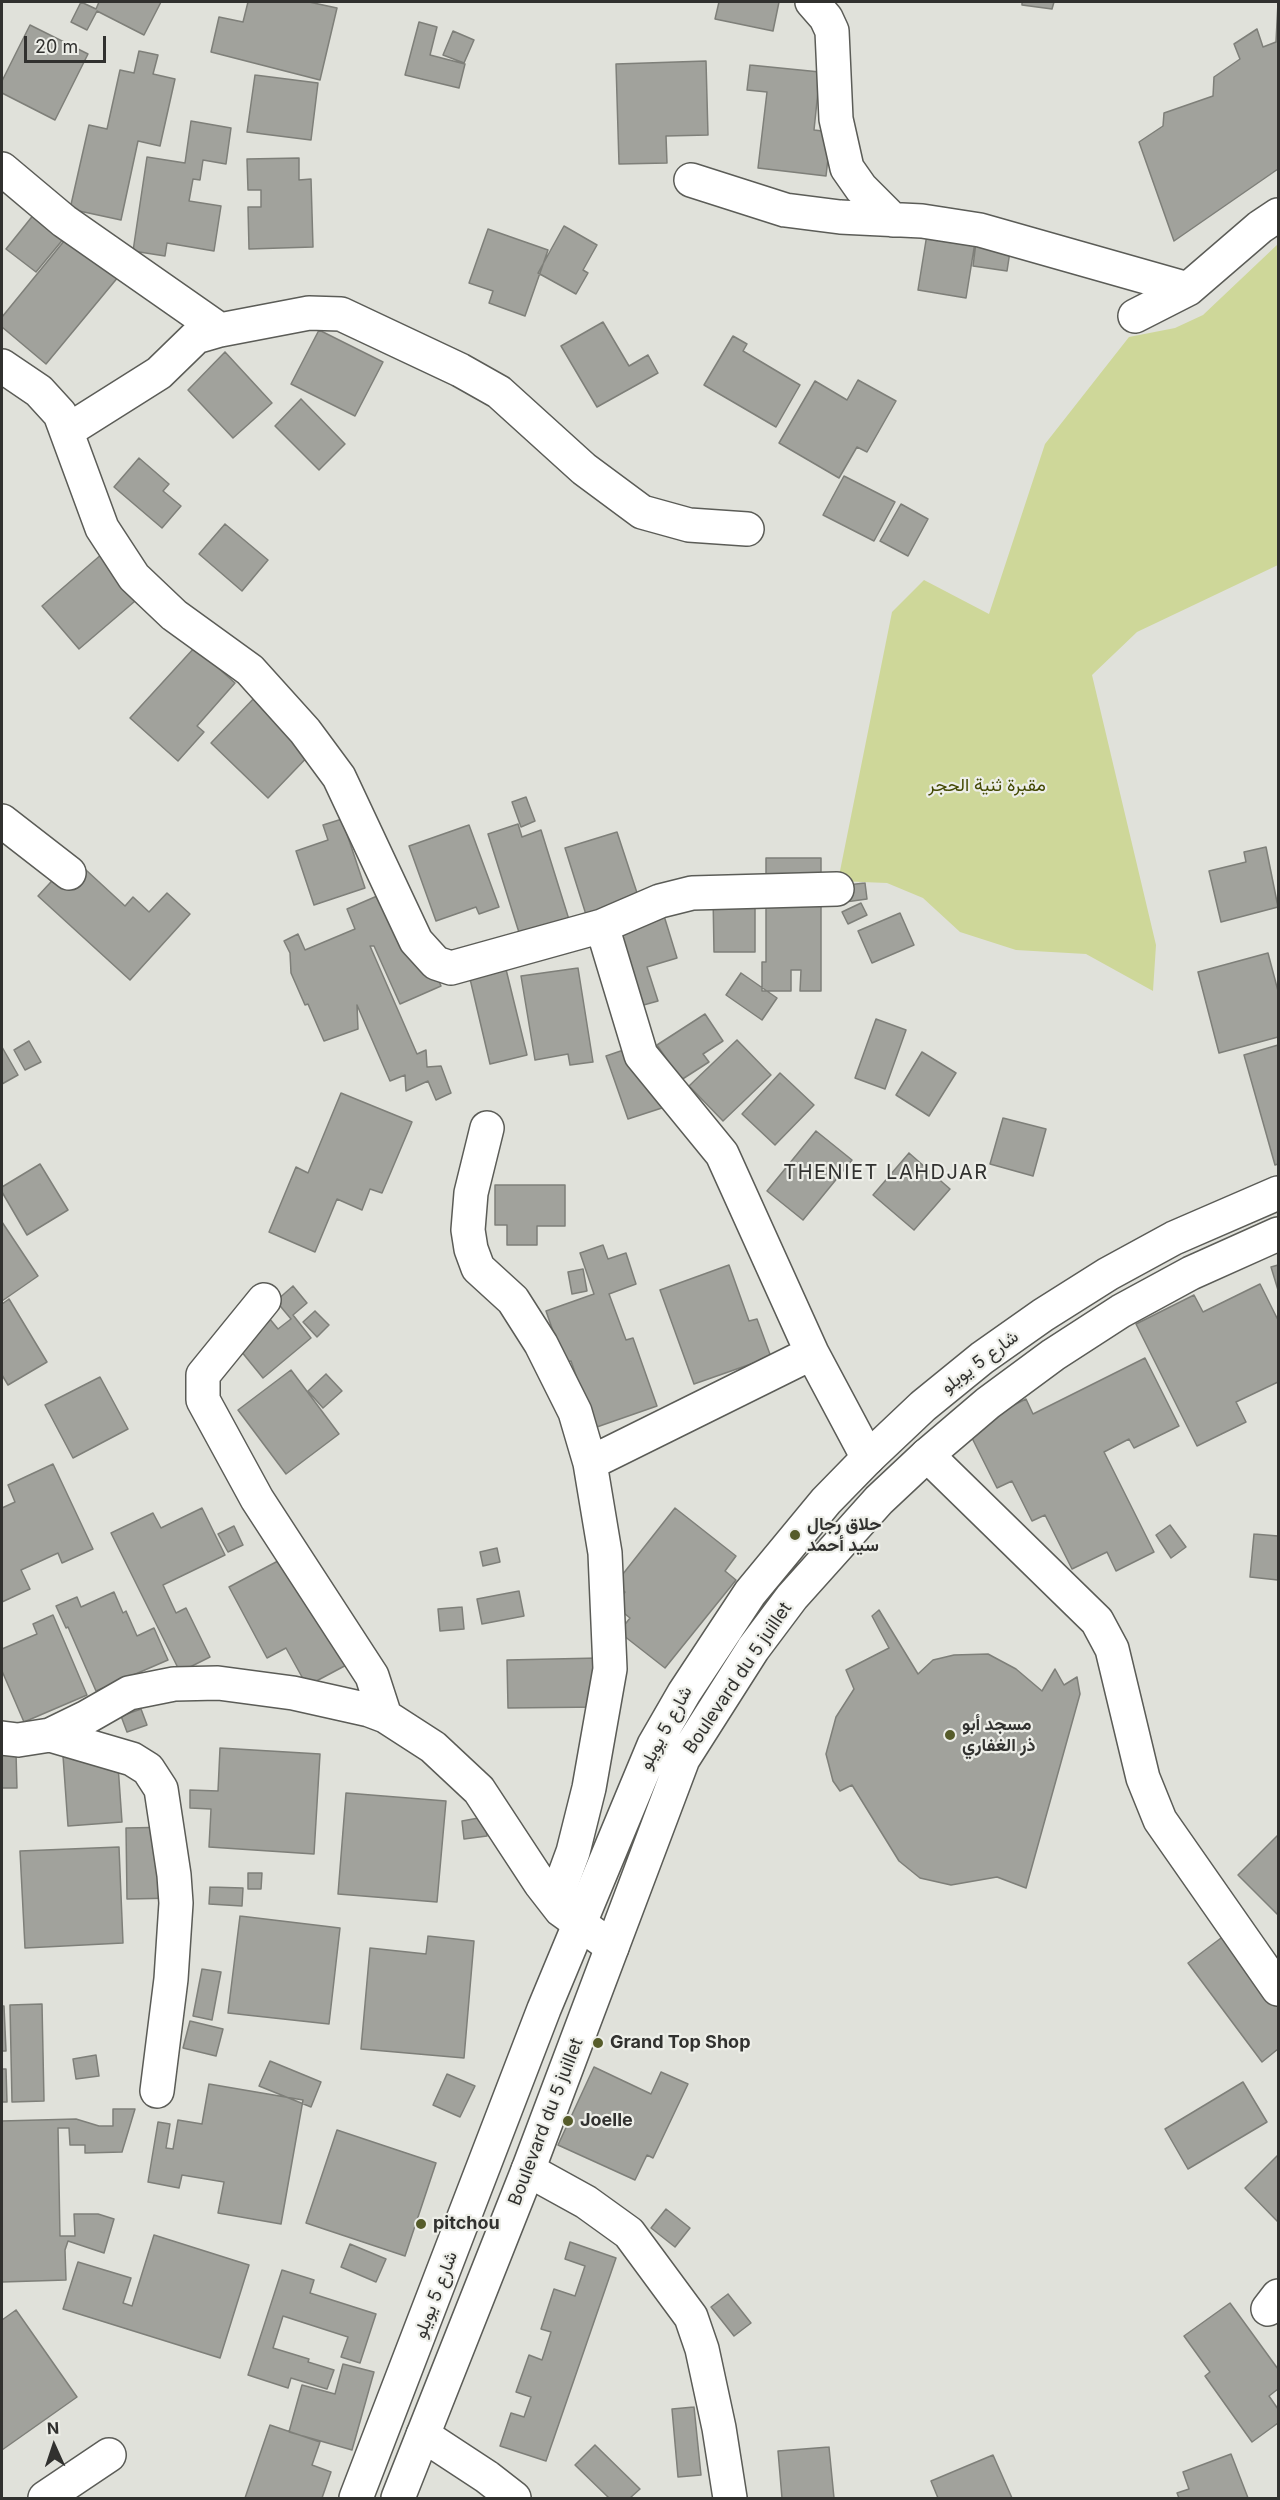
<!DOCTYPE html>
<meta charset="utf-8">
<style>
body{margin:0}
#map{position:relative;width:1280px;height:2500px;overflow:hidden;background:#e0e1da;font-family:Inter,sans-serif}
canvas{display:block}
.frame{position:absolute;inset:0;border:3px solid #31312f;pointer-events:none}
.north{position:absolute;left:24px;top:2416px;width:60px;height:60px;-webkit-text-stroke:4px #edeee8;paint-order:stroke;rotate:357deg;font-size:16px;font-weight:700;line-height:24px;text-align:center;color:#31312f}
.north::after{content:'';display:block;margin:auto;width:21px;height:27px;background:#31312f;clip-path:polygon(50% 0,100% 100%,50% 72%,0 100%)}
.scale{position:absolute;left:24px;top:36px;width:82px;height:27px;box-sizing:border-box;border:3px solid #31312f;border-top:0;padding-left:8px;font-size:18px;line-height:21px;white-space:nowrap;color:#31312f;-webkit-text-stroke:4px #edeee8;paint-order:stroke}
</style>
<div id="map">
<canvas width="1280" height="2500"></canvas>
<div class="frame"></div>
<div class="north">N</div>
<div class="scale">20 m</div>
</div>
<script>
const context = document.querySelector('canvas').getContext('2d');
context.lineJoin = 'round';
function fillPath(path, color) {
  context.fillStyle = color;
  context.fill(path, 'evenodd');
}
function toPath(rows) {
  const path = new Path2D();
  for (const r of rows) {
    path.moveTo(r[0], r[1]);
    for (let i = 2; i < r.length; i += 2) path.lineTo(r[i], r[i + 1]);
  }
  return path;
}
function stroke(path, color, width, dash) {
  context.strokeStyle = color;
  context.lineWidth = width;
  context.lineCap = dash ? 'butt' : 'round';
  context.setLineDash(dash || []);
  context.stroke(path);
}
function label(font, color, halo, rows, align = 'center') {
  context.font = font + ' Inter,Vazirmatn,sans-serif';
  context.lineWidth = 4.5;
  context.setLineDash([]);
  context.textBaseline = 'middle';
  context.strokeStyle = halo;
  context.fillStyle = color;
  for (const [text, x, y, turn = 0] of rows) {
    context.save();
    context.translate(x, y);
    context.rotate((+turn || 0) * Math.PI / 180);
    context.textAlign = isNaN(turn) ? turn : align;
    if (halo) context.strokeText(text, 0, 0);
    context.fillText(text, 0, 0);
    context.restore();
  }
}
const green = toPath([
 [1278,244,1278,565,1137,632,1092,675,1156,945,1153,991,1086,954,1016,950,960,932,923,898,887,883,838,881,892,612,924,580,989,614,1045,444,1129,337,1175,328,1203,315]
]);
const building = toPath([
 [81,2,96,9,99,2,161,2,144,35,97,11,87,30,71,22,81,2],
 [248,2,309,2,337,8,320,80,211,52,219,17,243,22,248,2],
 [719,2,779,2,773,31,715,19,719,2],
 [1022,2,1054,2,1052,9,1022,5,1022,2],
 [1278,2,1278,169,1174,241,1139,142,1163,126,1164,113,1213,96,1214,77,1240,59,1234,44,1257,29,1263,47,1276,42,1278,2],
 [419,22,437,27,430,55,465,64,459,88,405,75,419,22],
 [30,25,88,54,55,120,2,93,2,81,30,25],
 [453,31,474,40,464,63,443,55,453,31],
 [139,51,158,55,153,74,175,79,160,146,138,141,121,220,70,209,89,125,107,129,120,70,134,73,139,51],
 [706,61,708,135,666,136,667,163,619,164,616,64,706,61],
 [750,65,820,72,814,130,831,132,826,176,758,168,767,92,747,90,750,65],
 [255,75,318,83,311,140,247,132,255,75],
 [191,121,231,128,226,164,203,160,200,180,193,179,189,201,221,206,214,251,167,243,165,256,133,251,147,157,185,163,191,121],
 [299,158,299,180,311,179,313,247,249,249,248,207,261,207,261,190,248,190,247,159,299,158],
 [35,213,65,237,36,272,6,249,35,213],
 [564,226,597,245,583,270,588,273,576,294,538,273,564,226],
 [978,227,1013,232,1007,271,973,266,978,227],
 [928,228,976,236,966,298,918,290,928,228],
 [488,229,548,250,525,316,489,303,493,291,469,283,488,229],
 [69,235,119,276,46,364,2,327,2,317,69,235],
 [603,322,629,366,648,355,658,373,597,407,561,346,603,322],
 [319,330,383,362,355,416,291,384,319,330],
 [733,336,747,344,743,351,800,385,776,427,704,385,733,336],
 [225,352,272,403,233,438,188,390,225,352],
 [858,380,896,401,867,452,857,447,839,478,779,443,815,381,847,400,858,380],
 [301,399,345,444,319,470,275,426,301,399],
 [139,458,169,484,163,491,181,506,162,528,114,487,139,458],
 [844,476,895,502,874,541,823,515,844,476],
 [901,504,928,519,908,556,880,541,901,504],
 [225,524,268,560,242,591,199,554,225,524],
 [110,547,148,590,79,649,42,606,110,547],
 [195,647,235,683,197,726,204,732,178,761,130,718,195,647],
 [258,694,316,748,268,798,211,743,258,694],
 [526,797,535,821,521,827,512,802,526,797],
 [342,819,365,888,314,905,296,851,328,840,323,825,342,819],
 [518,824,522,837,541,830,571,926,522,942,488,834,518,824],
 [469,825,499,907,479,914,476,907,436,921,409,846,469,825],
 [617,832,641,905,588,921,565,848,617,832],
 [1266,847,1278,907,1221,922,1209,871,1246,862,1244,852,1266,847],
 [73,858,125,906,133,897,149,912,167,893,190,914,130,980,38,896,73,858],
 [766,858,821,858,821,991,800,991,801,970,791,970,791,991,762,991,762,962,766,962,766,858],
 [865,883,867,899,831,904,829,887,865,883],
 [398,887,441,986,400,1004,374,946,370,946,417,1054,426,1050,427,1067,441,1066,451,1093,436,1100,428,1081,406,1091,405,1075,390,1081,357,1005,358,1029,324,1041,308,1004,305,1005,291,973,290,953,284,941,298,934,305,950,355,929,347,909,398,887],
 [713,895,755,895,755,952,714,952,713,895],
 [861,903,867,915,848,924,842,912,861,903],
 [661,906,677,958,647,967,658,1001,640,1006,614,921,661,906],
 [900,913,914,945,872,963,858,931,900,913],
 [1268,953,1278,991,1278,1037,1219,1053,1198,972,1268,953],
 [503,957,527,1055,490,1064,467,966,503,957],
 [578,968,593,1062,570,1065,568,1054,535,1060,521,976,578,968],
 [741,973,777,998,762,1020,726,995,741,973],
 [705,1014,723,1041,703,1054,709,1062,681,1080,657,1045,705,1014],
 [876,1019,906,1030,885,1089,855,1078,876,1019],
 [737,1040,771,1075,723,1121,689,1086,737,1040],
 [29,1041,41,1062,25,1070,14,1050,29,1041],
 [647,1042,668,1106,628,1119,606,1056,647,1042],
 [1278,1045,1278,1164,1275,1165,1244,1055,1278,1045],
 [2,1047,18,1075,2,1084,2,1047],
 [922,1052,956,1073,929,1116,896,1095,922,1052],
 [780,1073,814,1105,775,1145,742,1114,780,1073],
 [341,1093,412,1122,382,1193,370,1189,362,1210,337,1199,315,1252,269,1232,296,1167,308,1173,341,1093],
 [1003,1118,1046,1129,1033,1176,990,1164,1003,1118],
 [816,1131,852,1160,803,1220,767,1191,816,1131],
 [909,1153,950,1189,914,1230,873,1195,909,1153],
 [40,1164,68,1210,27,1235,2,1192,2,1187,40,1164],
 [495,1185,565,1185,565,1226,537,1226,537,1245,507,1245,507,1225,495,1225,495,1185],
 [2,1222,38,1276,2,1301,2,1222],
 [603,1245,608,1259,626,1253,636,1284,609,1294,626,1340,633,1338,657,1406,594,1428,571,1361,564,1363,546,1311,594,1294,580,1253,603,1245],
 [729,1265,749,1321,757,1319,771,1357,694,1384,660,1290,729,1265],
 [1278,1265,1278,1290,1271,1267,1278,1265],
 [583,1269,587,1291,572,1294,568,1272,583,1269],
 [1260,1284,1278,1320,1278,1382,1236,1402,1246,1422,1197,1446,1136,1324,1194,1295,1203,1312,1260,1284],
 [293,1286,307,1303,293,1315,311,1338,263,1378,227,1334,260,1307,278,1329,291,1319,276,1301,293,1286],
 [9,1299,47,1362,8,1385,2,1375,2,1304,9,1299],
 [315,1311,329,1325,317,1337,303,1322,315,1311],
 [1145,1358,1179,1426,1134,1448,1129,1439,1104,1452,1154,1552,1116,1571,1107,1552,1072,1569,1045,1515,1032,1521,1012,1481,997,1488,967,1428,1026,1399,1033,1414,1145,1358],
 [291,1370,339,1434,286,1474,238,1410,291,1370],
 [326,1374,342,1391,323,1408,308,1391,326,1374],
 [100,1377,128,1429,73,1458,45,1405,100,1377],
 [53,1464,93,1549,62,1563,58,1553,21,1570,30,1589,2,1602,2,1508,15,1502,8,1485,53,1464],
 [202,1508,225,1555,163,1585,176,1613,186,1608,210,1657,180,1672,111,1533,153,1513,161,1528,202,1508],
 [675,1508,736,1556,725,1571,736,1580,665,1668,619,1632,630,1618,615,1606,625,1592,615,1584,675,1508],
 [1170,1525,1186,1547,1171,1558,1156,1535,1170,1525],
 [234,1526,243,1545,228,1552,218,1534,234,1526],
 [1254,1534,1278,1536,1278,1580,1250,1577,1254,1534],
 [497,1548,500,1562,483,1566,480,1552,497,1548],
 [293,1553,352,1662,307,1686,286,1648,267,1658,229,1587,293,1553],
 [519,1591,524,1616,482,1624,477,1599,519,1591],
 [114,1592,123,1613,126,1611,137,1636,154,1628,168,1660,96,1691,68,1627,66,1628,56,1606,77,1597,81,1607,114,1592],
 [462,1607,464,1629,440,1631,438,1609,462,1607],
 [879,1610,918,1674,933,1660,954,1655,988,1654,1016,1669,1042,1691,1055,1669,1064,1685,1077,1677,1080,1694,1026,1888,997,1877,951,1885,920,1878,899,1861,852,1785,840,1791,833,1781,826,1754,836,1717,854,1689,846,1670,889,1648,872,1616,879,1610],
 [53,1615,87,1695,24,1722,2,1671,2,1649,37,1634,33,1624,53,1615],
 [599,1658,600,1707,508,1708,507,1660,599,1658],
 [141,1709,147,1725,127,1732,121,1716,141,1709],
 [220,1748,320,1754,314,1854,209,1847,211,1809,190,1808,190,1790,218,1791,220,1748],
 [117,1751,122,1822,68,1826,63,1756,117,1751],
 [2,1753,16,1753,17,1788,2,1788,2,1753],
 [346,1793,446,1801,437,1902,338,1894,346,1793],
 [484,1817,487,1836,464,1839,462,1821,484,1817],
 [175,1827,177,1898,127,1899,126,1828,175,1827],
 [1278,1835,1278,1915,1238,1875,1278,1835],
 [119,1847,123,1943,25,1948,20,1851,119,1847],
 [248,1873,262,1873,261,1889,248,1889,248,1873],
 [210,1887,243,1888,242,1906,209,1904,210,1887],
 [240,1916,340,1928,329,2024,228,2013,240,1916],
 [1225,1935,1278,2005,1278,2049,1262,2062,1188,1963,1225,1935],
 [428,1936,474,1941,464,2058,361,2049,370,1948,426,1954,428,1936],
 [202,1969,221,1972,212,2020,193,2016,202,1969],
 [42,2004,44,2101,12,2102,10,2005,42,2004],
 [2,2006,4,2006,6,2051,2,2051,2,2006],
 [190,2021,223,2029,216,2056,183,2048,190,2021],
 [96,2055,99,2076,76,2079,73,2059,96,2055],
 [270,2061,321,2082,311,2107,259,2086,270,2061],
 [594,2067,651,2094,661,2072,688,2084,653,2158,647,2155,635,2180,558,2145,594,2067],
 [2,2069,6,2069,7,2102,2,2102,2,2069],
 [447,2074,475,2086,460,2117,433,2105,447,2074],
 [1243,2082,1267,2122,1188,2169,1165,2129,1243,2082],
 [209,2084,303,2100,281,2224,218,2213,224,2182,182,2175,179,2188,148,2182,158,2122,170,2124,166,2148,173,2149,178,2120,202,2124,209,2084],
 [113,2109,135,2109,122,2152,85,2153,85,2145,70,2145,69,2128,58,2128,60,2236,75,2236,74,2214,98,2214,114,2219,104,2253,68,2241,65,2250,66,2280,2,2282,2,2121,76,2119,99,2126,113,2126,113,2109],
 [337,2130,436,2163,405,2256,306,2223,337,2130],
 [1278,2155,1278,2222,1245,2188,1278,2155],
 [666,2209,690,2228,675,2247,651,2228,666,2209],
 [154,2235,249,2265,220,2358,63,2309,78,2262,131,2278,123,2303,132,2306,154,2235],
 [570,2242,616,2258,546,2461,500,2446,511,2413,524,2417,531,2397,516,2392,529,2355,542,2360,551,2332,541,2329,554,2289,575,2296,585,2266,565,2259,570,2242],
 [350,2244,386,2259,376,2282,341,2267,350,2244],
 [282,2270,314,2280,310,2293,376,2314,360,2363,341,2357,348,2337,283,2316,273,2348,309,2359,308,2362,334,2370,327,2389,291,2378,288,2388,248,2375,282,2270],
 [728,2294,751,2323,734,2336,711,2307,728,2294],
 [1230,2303,1278,2369,1278,2389,1269,2396,1278,2409,1278,2423,1252,2442,1205,2376,1210,2372,1184,2336,1230,2303],
 [16,2310,77,2397,2,2450,2,2320,16,2310],
 [343,2364,374,2372,352,2450,289,2432,302,2385,335,2394,343,2364],
 [694,2407,701,2475,678,2477,672,2409,694,2407],
 [270,2425,320,2442,312,2465,331,2472,322,2498,245,2498,270,2425],
 [595,2445,640,2489,630,2498,609,2498,575,2465,595,2445],
 [829,2447,834,2498,782,2498,778,2451,829,2447],
 [1231,2454,1248,2498,1179,2498,1177,2493,1189,2489,1183,2472,1231,2454],
 [993,2455,1012,2498,938,2498,931,2481,993,2455]
]);
const minor = toPath([
 [812,2,826,18,832,31,836,119,847,168,861,188,893,220],
 [2,169,64,221,220,330],
 [691,180,785,210,840,217,922,221,980,230,1188,289],
 [1135,316,1188,289,1260,227,1278,215],
 [2,366,39,391,60,414,102,528,134,577,174,615,250,670,305,731,339,777,416,941,436,963,451,968,602,926,660,901,692,893,837,889],
 [67,431,159,373,196,337,220,330,309,313,341,314,460,370,499,392,584,469,642,512,689,525,747,529],
 [2,821,69,873],
 [602,926,641,1055,722,1154,812,1353,868,1458],
 [487,1128,471,1193,468,1230,471,1249,478,1268,513,1300,541,1344,575,1412,590,1463,605,1553,610,1669,589,1788,573,1852,555,1901],
 [264,1300,203,1375,203,1400,257,1499,372,1676,385,1716],
 [927,1455,1097,1621,1112,1649,1143,1778,1160,1820,1278,1989],
 [590,1463,812,1353],
 [50,1735,132,1759,148,1769,161,1789,174,1875,176,1903,171,1979,157,2091],
 [2,1738,18,1740,50,1735,87,1717,129,1693,174,1684,218,1683,293,1693,369,1710,385,1716,433,1747,479,1790,540,1883,561,1910,612,1947],
 [528,2170,586,2202,629,2233,691,2317,702,2349,719,2428,730,2498],
 [1268,2309,1278,2296],
 [423,2435,487,2477,514,2498],
 [45,2498,109,2455]
]);
const major = toPath([
 [356,2498,544,2009,654,1745,684,1693,750,1593,826,1501,868,1458,923,1406,982,1358,1043,1315,1108,1274,1174,1238,1278,1193],
 [398,2498,528,2170,683,1759,753,1649,792,1597,879,1500,927,1455,988,1403,1053,1355,1121,1311,1191,1273,1278,1234]
]);
const markers = [
 [795,1535,6,"#565c2a"],
 [950,1735,6,"#565c2a"],
 [598,2043,6,"#565c2a"],
 [568,2121,6,"#565c2a"],
 [421,2224,6,"#565c2a"]
];
const parkNames = [
 ["مقبرة ثنية الحجر",987,786]
];
const streetNames = [
 ["شارع 5 يويلو",980,1362,-37],
 ["Boulevard du 5 juillet",738,1678,-56],
 ["شارع 5 يويلو",666,1728,-62],
 ["Boulevard du 5 juillet",546,2122,-69],
 ["شارع 5 يويلو",436,2295,-69]
];
const poiNames = [
 ["حلاق رجال",807,1525],
 ["سيد أحمد",807,1546],
 ["مسجد أبو",962,1725],
 ["ذر الغفاري",962,1746],
 ["Grand Top Shop",610,2043],
 ["Joelle",580,2121],
 ["pitchou",433,2224]
];
const neighbourhoodNames = [
 ["THENIET LAHDJAR",886,1173]
];
fillPath(green, '#ced799');
fillPath(building, '#a1a29c');
stroke(building, '#7e7f79', 1.5);
stroke(minor, '#5b5c57', 36);
stroke(major, '#5b5c57', 36);
stroke(minor, '#fff', 33);
stroke(major, '#fff', 33);
for (const [x, y, r, color] of markers) {
  const dot = new Path2D();
  dot.arc(x, y, r, 0, 2 * Math.PI);
  context.fillStyle = color;
  context.fill(dot);
  stroke(dot, '#edeee8', 2);
}
label('18px', '#444a04', '#edeee8', parkNames);
label('18px', '#31312f', '#edeee8', streetNames);
label('bold 18px', '#31312f', '#edeee8', poiNames, 'left');
context.letterSpacing = '1.5px';
label('20px', '#31312f', '#edeee8', neighbourhoodNames);
context.letterSpacing = '0px';
</script>
